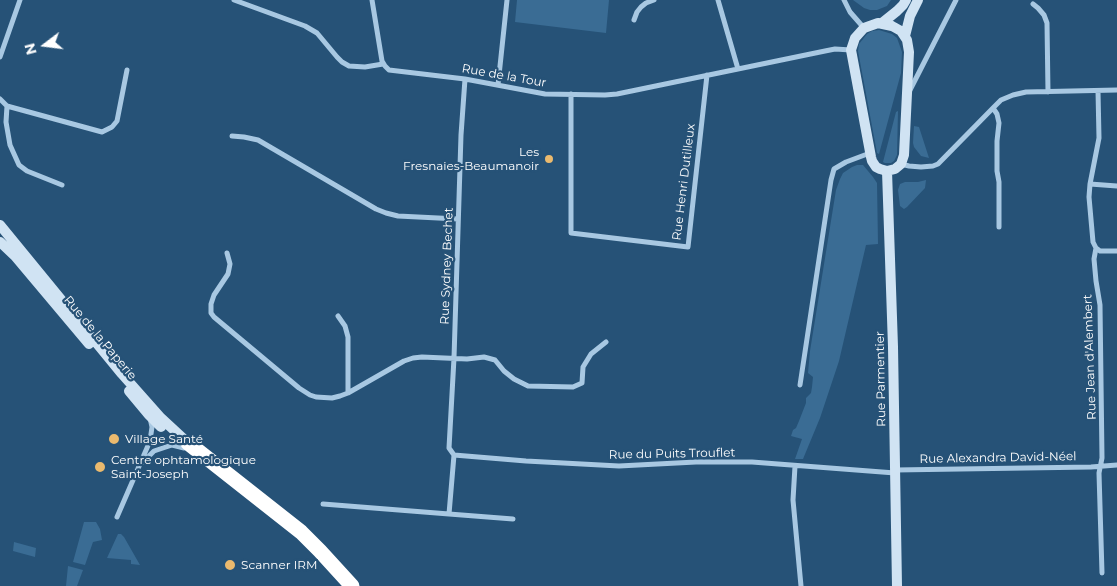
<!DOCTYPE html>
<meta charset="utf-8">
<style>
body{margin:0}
#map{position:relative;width:1117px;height:586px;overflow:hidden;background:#265277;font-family:Montserrat,sans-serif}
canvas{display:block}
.north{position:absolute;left:20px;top:20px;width:50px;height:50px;-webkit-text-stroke:4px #265277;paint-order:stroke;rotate:255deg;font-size:14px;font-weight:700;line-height:20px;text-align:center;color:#fff}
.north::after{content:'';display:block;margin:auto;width:18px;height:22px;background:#fff;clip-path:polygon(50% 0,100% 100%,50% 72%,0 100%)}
</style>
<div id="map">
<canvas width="1117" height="586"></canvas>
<div class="north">N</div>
</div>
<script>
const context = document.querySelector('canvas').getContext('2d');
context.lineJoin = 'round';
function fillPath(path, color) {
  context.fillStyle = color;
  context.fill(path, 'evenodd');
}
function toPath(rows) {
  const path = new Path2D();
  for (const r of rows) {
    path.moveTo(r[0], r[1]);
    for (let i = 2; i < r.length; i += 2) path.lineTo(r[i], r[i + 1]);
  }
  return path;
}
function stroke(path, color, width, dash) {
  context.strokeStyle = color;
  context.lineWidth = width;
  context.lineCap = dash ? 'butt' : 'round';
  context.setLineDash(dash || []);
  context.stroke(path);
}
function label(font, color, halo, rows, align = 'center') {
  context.font = font + ' Montserrat,sans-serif';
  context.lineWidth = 4.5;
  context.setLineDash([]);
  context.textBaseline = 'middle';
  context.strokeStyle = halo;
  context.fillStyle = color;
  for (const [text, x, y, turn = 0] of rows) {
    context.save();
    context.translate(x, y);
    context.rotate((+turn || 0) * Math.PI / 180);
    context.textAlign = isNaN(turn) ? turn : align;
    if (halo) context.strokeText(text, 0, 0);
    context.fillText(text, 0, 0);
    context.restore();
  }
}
const green = toPath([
 [517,0,609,0,606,33,515,22],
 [853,0,891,0,887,6,877,10,870,10,864,8],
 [879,30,892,34,897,38,902,52,901,73,879,154,877,153,858,51,859,44,867,34,872,31],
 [898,111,897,155,894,161,891,163,885,163,883,162,896,112],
 [914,126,919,127,929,158,921,156,914,147,913,143],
 [857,165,863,165,873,177,877,183,878,244,866,245,839,361,820,418,803,459,795,459,802,439,791,436,793,430,796,428,799,421,806,403,806,398,811,393,812,387,813,377,808,373,810,351,836,190,840,179,843,173,852,167],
 [926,180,925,188,907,207,904,209,900,206,898,190,900,184,905,182,918,182],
 [84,522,96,522,100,529,102,540,93,542,85,565,73,562],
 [118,534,121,534,124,537,140,565,131,564,131,560,107,558],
 [14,542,36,548,35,557,13,551],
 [68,566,83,570,77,586,66,586]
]);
const street = toPath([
 [234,0,305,26,317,33,337,57,342,62,349,66,365,67,383,64],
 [372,0,382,61,385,66,389,70,465,79,545,94,605,95,617,94,825,51,835,49,851,50],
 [718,0,738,69],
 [844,0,850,12,864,28],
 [1033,4,1038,8,1044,15,1047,23,1048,92],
 [634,20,637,12,641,7,646,3,654,0],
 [0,57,20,0],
 [465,79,461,135,454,358,449,448,454,455,526,461,619,466,696,462,752,462,895,473],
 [498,85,507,0],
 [910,90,956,0],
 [1098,91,1099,138,1090,184,1089,197,1093,242,1096,248,1100,251,1117,251],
 [571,94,571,233,688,247,707,75],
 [0,99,7,106,102,132,112,127,117,121,127,70],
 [7,106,6,122,10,145,19,165,27,171,62,185],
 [993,108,997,114,999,123,997,141,997,171,999,182,999,227],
 [232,136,244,137,258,140,376,209,386,213,398,216,458,219],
 [901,164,909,166,921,167,933,166,938,164,993,108,1001,100,1013,95,1026,92,1117,90],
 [1090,184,1117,186],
 [1096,248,1094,259,1096,281,1100,305,1102,458,1099,473,1102,573],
 [227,253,230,264,228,274,214,295,211,304,211,313,214,317,299,388,310,395,316,397,332,398,340,396,348,393,404,361,413,358,422,357,467,359,484,357,495,360,504,371,514,379,528,386,573,387,582,383,583,367,591,354,606,342],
 [338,316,345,326,348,337,348,393],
 [800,385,831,180,834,169,846,162,870,153],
 [454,455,449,514,513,519],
 [143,462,154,451,172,445,184,448],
 [795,466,793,500,801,586],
 [895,470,1091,467,1117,465],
 [323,504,449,514],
 [117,517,150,441,152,427,150,418]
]);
const secondary = toPath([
 [878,23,892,26,901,31,907,40,909,52,904,155,901,164,895,169,887,171,880,169,876,167,872,161,871,157,851,50,855,38,864,28,878,23],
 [882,23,897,11,903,5,906,0],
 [905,36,910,16,918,0],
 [887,171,893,347,897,586],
 [0,225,122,374,161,418,188,443],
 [0,242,15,256,89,344],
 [129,391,149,415,161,427]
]);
const highway = toPath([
 [188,443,301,532,320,551,352,586]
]);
const markers = [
 [549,159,5,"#ebba6e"],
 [114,439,6,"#ebba6e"],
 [100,467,6,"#ebba6e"],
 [230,565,6,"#ebba6e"]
];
const streetNames = [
 ["Rue de la Tour",504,76,10],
 ["Rue Henri Dutilleux",684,182,-83],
 ["Rue Sydney Bechet",447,266,-88],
 ["Rue de la Paperie",100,338,50],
 ["Rue Jean d'Alembert",1090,357,-92],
 ["Rue Parmentier",881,379,-91],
 ["Rue du Puits Trouflet",672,454,-1],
 ["Rue Alexandra David-Néel",998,458,-1]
];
const poiNames = [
 ["Les",539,152,"right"],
 ["Fresnaies-Beaumanoir",539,166,"right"],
 ["Village Santé",125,439],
 ["Centre ophtamologique",111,460],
 ["Saint-Joseph",111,474],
 ["Scanner IRM",241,565]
];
fillPath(green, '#3a6c94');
stroke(street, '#a8c8e2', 5);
stroke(secondary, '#d0e3f3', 10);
stroke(highway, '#fff', 15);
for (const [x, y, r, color] of markers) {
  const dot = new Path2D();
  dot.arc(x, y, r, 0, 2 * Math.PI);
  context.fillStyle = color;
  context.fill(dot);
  stroke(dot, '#265277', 2);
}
label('12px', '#fff', '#265277', streetNames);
label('12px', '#fff', '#265277', poiNames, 'left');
</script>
